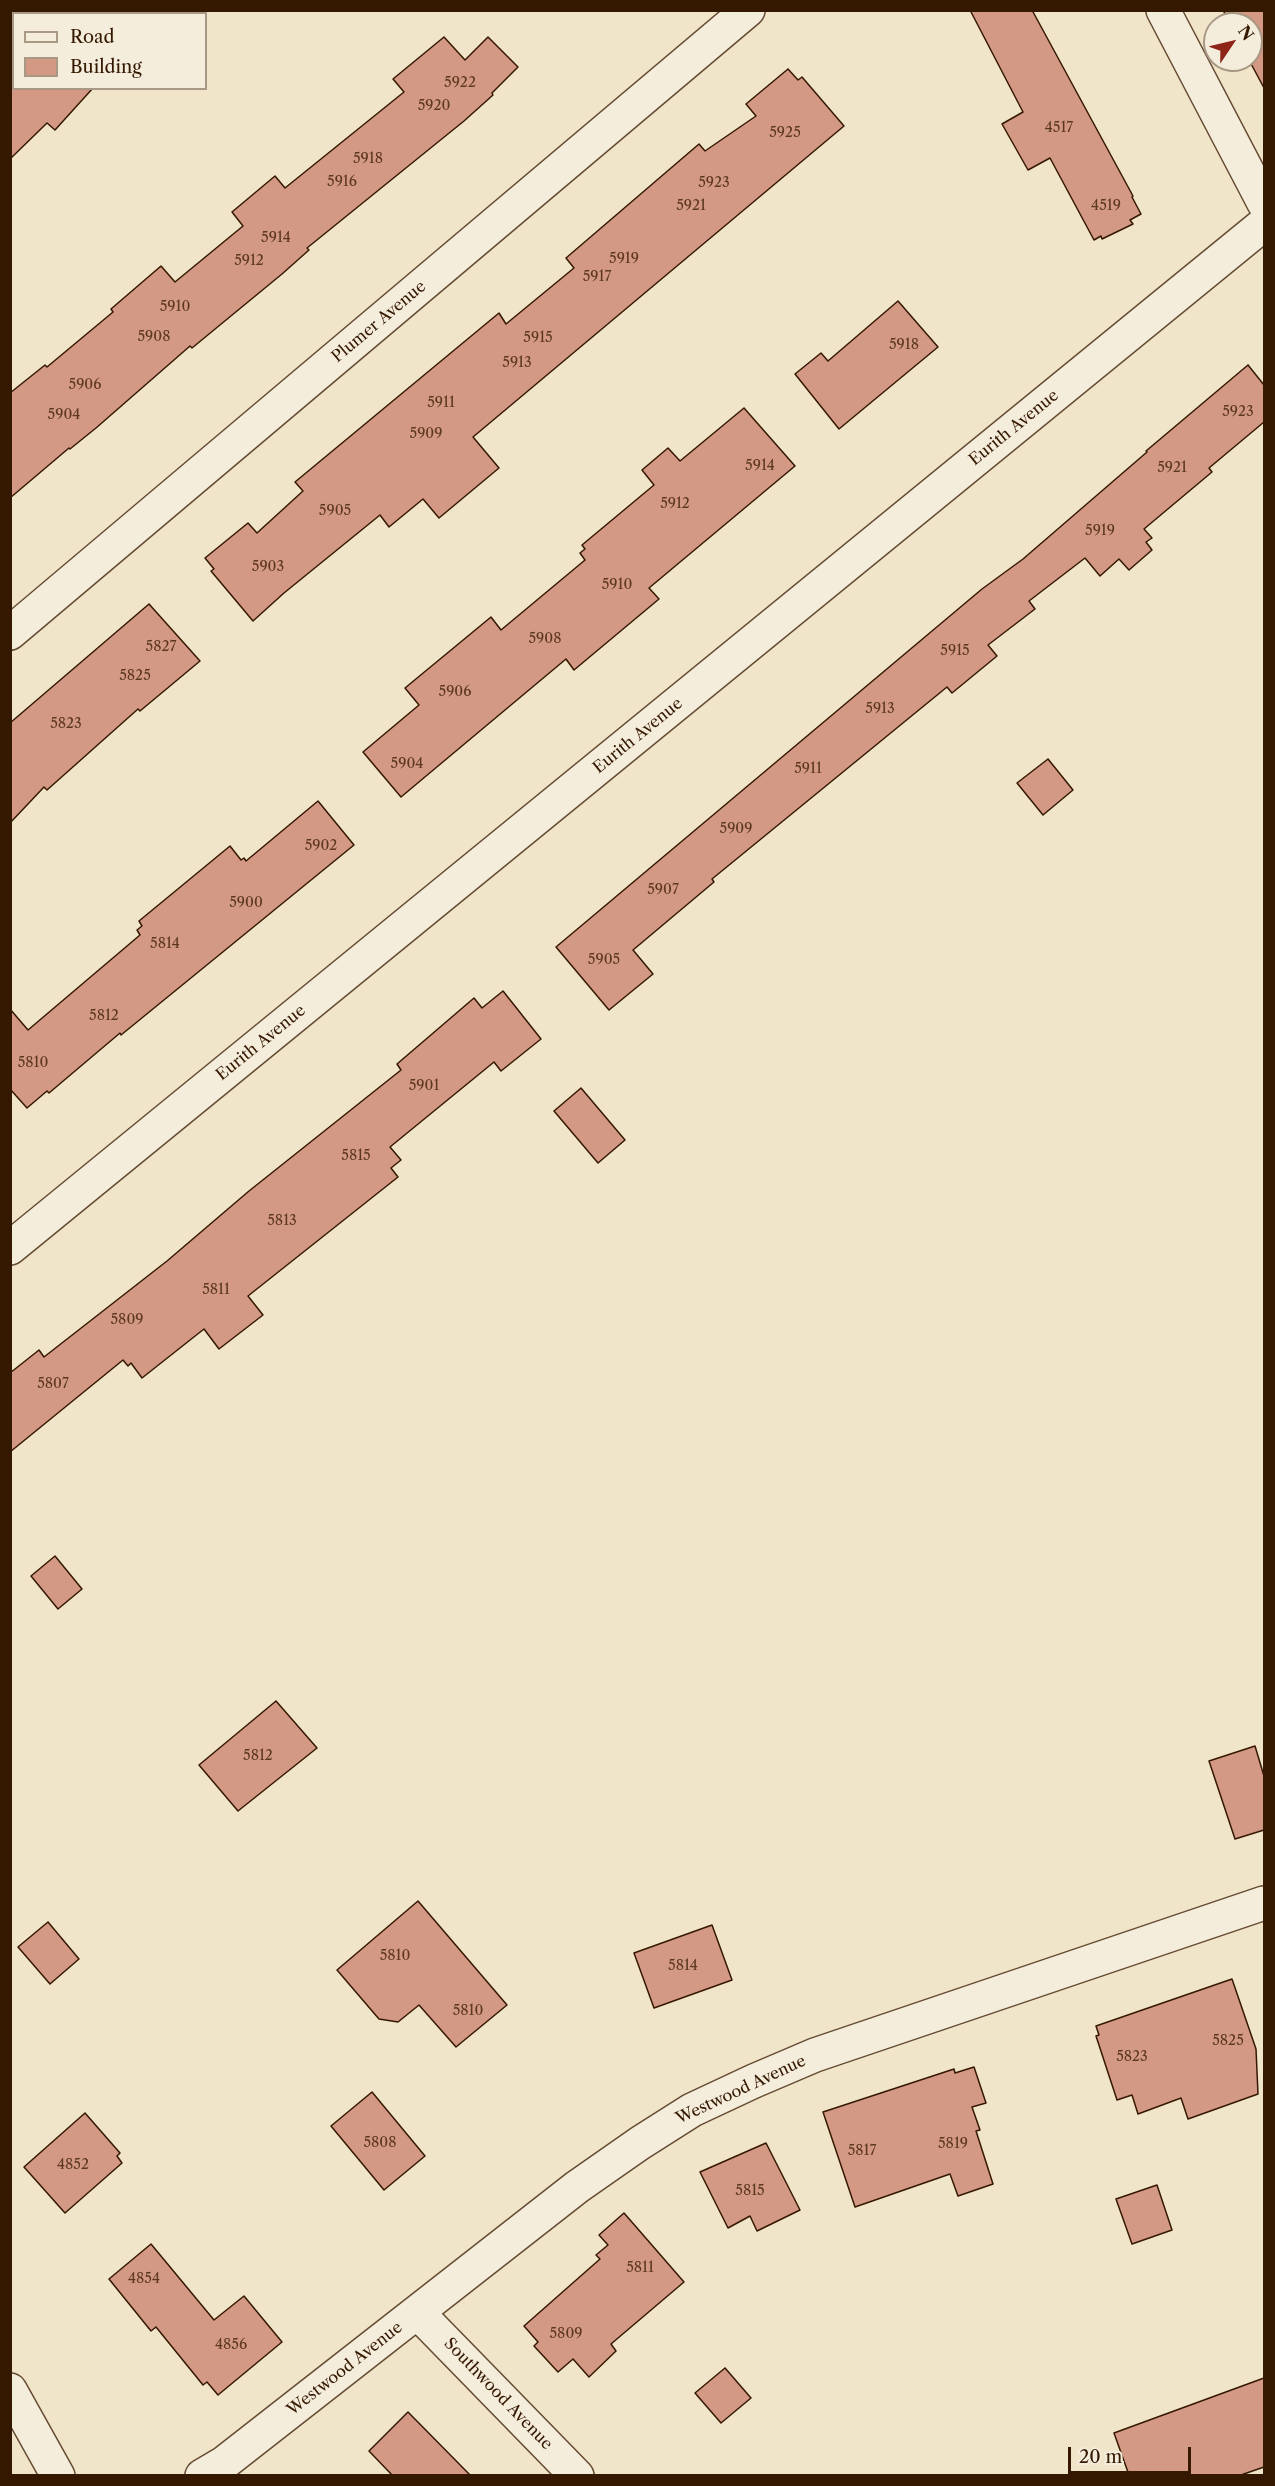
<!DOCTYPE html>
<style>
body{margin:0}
#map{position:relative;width:1275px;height:2486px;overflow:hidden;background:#f0e4c9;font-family:"Libre Caslon Text",serif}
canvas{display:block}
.frame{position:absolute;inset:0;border:12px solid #351800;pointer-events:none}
.legend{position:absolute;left:12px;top:12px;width:195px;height:78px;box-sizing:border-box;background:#f5eddc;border:2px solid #a89884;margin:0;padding:8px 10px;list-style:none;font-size:18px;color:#351800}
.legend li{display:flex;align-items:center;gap:12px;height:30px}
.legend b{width:30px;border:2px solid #a89884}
.north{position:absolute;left:1203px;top:12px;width:60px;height:60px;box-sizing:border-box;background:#f5eddc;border:2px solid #a89884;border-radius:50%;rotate:55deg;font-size:16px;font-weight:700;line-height:24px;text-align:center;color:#351800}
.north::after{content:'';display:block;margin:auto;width:21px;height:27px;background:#8f2418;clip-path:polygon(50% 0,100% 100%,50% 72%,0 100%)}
.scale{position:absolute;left:1068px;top:2447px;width:123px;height:27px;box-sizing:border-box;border:3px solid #351800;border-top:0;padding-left:8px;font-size:18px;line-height:21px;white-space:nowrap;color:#351800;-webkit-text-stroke:4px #f5eddc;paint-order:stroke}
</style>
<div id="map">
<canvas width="1275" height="2486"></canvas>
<div class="frame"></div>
<ul class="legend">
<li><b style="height:8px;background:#f5eddc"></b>Road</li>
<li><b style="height:16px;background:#d49985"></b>Building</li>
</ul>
<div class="north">N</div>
<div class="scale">20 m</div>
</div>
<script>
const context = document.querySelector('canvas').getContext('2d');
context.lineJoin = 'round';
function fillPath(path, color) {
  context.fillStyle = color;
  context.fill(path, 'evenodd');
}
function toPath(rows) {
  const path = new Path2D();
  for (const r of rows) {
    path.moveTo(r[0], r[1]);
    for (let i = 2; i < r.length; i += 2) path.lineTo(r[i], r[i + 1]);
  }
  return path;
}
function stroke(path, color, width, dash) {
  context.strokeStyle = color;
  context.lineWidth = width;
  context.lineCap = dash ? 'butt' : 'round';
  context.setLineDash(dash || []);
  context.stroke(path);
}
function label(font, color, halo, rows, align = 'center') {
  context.font = font + ' "Libre Caslon Text",serif';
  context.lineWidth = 5;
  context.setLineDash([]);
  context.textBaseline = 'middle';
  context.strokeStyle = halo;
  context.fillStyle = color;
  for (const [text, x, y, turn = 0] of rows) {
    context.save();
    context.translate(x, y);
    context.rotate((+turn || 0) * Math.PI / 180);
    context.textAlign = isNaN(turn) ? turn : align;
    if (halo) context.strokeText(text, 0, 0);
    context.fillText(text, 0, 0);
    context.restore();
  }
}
const building = toPath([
 [970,10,1032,10,1133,196,1132,197,1141,214,1130,220,1133,224,1102,239,1101,236,1094,240,1050,158,1028,170,1002,124,1023,112,970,10],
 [1223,10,1264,10,1264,88,1249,60,1251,24,1230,24,1223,10],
 [444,37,465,60,488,37,518,67,492,93,493,95,464,121,307,248,309,250,282,274,192,348,190,346,96,428,70,449,69,448,10,498,10,393,45,365,47,367,113,312,111,309,161,266,175,282,243,226,232,212,275,176,285,188,404,92,393,79,444,37],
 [788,69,798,80,802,77,844,126,473,437,499,468,439,518,423,499,389,527,380,515,284,593,253,621,211,571,214,569,205,558,248,523,257,533,303,491,295,482,499,313,506,324,574,268,566,258,699,144,705,151,756,116,746,104,788,69],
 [10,88,93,88,55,130,47,123,10,159,10,88],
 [898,301,938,347,839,429,795,374,821,353,828,361,898,301],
 [1248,365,1264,385,1264,422,1209,468,1212,472,1144,529,1152,538,1146,542,1152,550,1129,570,1119,559,1100,576,1085,558,1029,601,1035,609,988,645,997,656,952,693,947,687,712,879,714,882,633,950,653,974,609,1010,556,947,982,589,1023,559,1147,452,1146,451,1248,365],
 [744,408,795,466,649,588,659,599,574,670,566,659,401,797,363,752,419,705,405,688,491,617,501,630,585,560,580,553,585,549,582,545,654,485,642,470,668,448,680,461,744,408],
 [149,604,200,661,140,711,138,709,47,790,44,787,10,823,10,723,149,604],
 [1048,759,1073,790,1043,815,1017,783,1048,759],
 [318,801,354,845,121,1035,120,1033,49,1093,47,1091,27,1108,10,1089,10,1009,28,1030,140,935,137,930,142,926,139,921,230,846,241,860,244,858,246,861,318,801],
 [503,991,541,1039,501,1071,494,1062,390,1147,401,1160,391,1168,398,1177,248,1296,263,1315,219,1349,204,1329,142,1378,131,1363,128,1366,123,1360,10,1452,10,1373,39,1350,44,1357,167,1261,249,1191,401,1070,397,1064,474,998,482,1008,503,991],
 [581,1088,625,1140,598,1163,554,1111,581,1088],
 [55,1556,82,1589,58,1609,31,1576,55,1556],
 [276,1701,317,1748,238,1811,199,1765,276,1701],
 [1255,1746,1264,1776,1264,1830,1235,1839,1209,1761,1255,1746],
 [418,1901,507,2005,456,2047,419,2005,398,2022,379,2019,337,1970,418,1901],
 [48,1922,79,1959,50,1984,18,1947,48,1922],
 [712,1925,732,1980,654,2008,634,1953,712,1925],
 [1232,1979,1256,2049,1258,2094,1188,2119,1181,2098,1138,2114,1132,2095,1117,2100,1096,2036,1099,2035,1096,2026,1232,1979],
 [974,2067,986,2103,972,2107,980,2130,976,2131,993,2184,958,2196,950,2174,855,2207,823,2112,954,2069,955,2073,974,2067],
 [372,2092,425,2156,384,2190,331,2126,372,2092],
 [85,2113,120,2153,117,2156,122,2163,65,2213,24,2167,85,2113],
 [766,2143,800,2210,757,2231,750,2216,728,2228,700,2172,766,2143],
 [1157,2185,1172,2230,1132,2244,1116,2199,1157,2185],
 [624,2213,684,2282,611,2344,616,2351,589,2377,573,2359,558,2372,534,2346,538,2342,524,2326,600,2259,596,2255,608,2245,599,2235,624,2213],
 [151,2244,214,2320,244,2296,282,2342,218,2395,207,2382,203,2385,156,2327,151,2331,109,2279,151,2244],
 [725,2368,751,2398,721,2423,695,2393,725,2368],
 [1264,2378,1264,2467,1241,2475,1129,2475,1114,2433,1264,2378],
 [408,2412,470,2475,392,2475,369,2451,408,2412]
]);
const minor = toPath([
 [1163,10,1264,203],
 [10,633,748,10],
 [10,1248,1264,224],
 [418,2313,577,2476],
 [10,2390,58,2476],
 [202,2476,224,2463,577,2187,640,2143,692,2110,754,2081,815,2055,1264,1903]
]);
const numberNames = [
 ["5922",460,83],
 ["5920",434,106],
 ["4517",1059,128],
 ["5925",785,133],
 ["5918",368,159],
 ["5916",342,182],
 ["5923",714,183],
 ["5921",691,206],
 ["4519",1106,206],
 ["5914",276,238],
 ["5919",624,259],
 ["5912",249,261],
 ["5917",597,277],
 ["5910",175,307],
 ["5908",154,337],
 ["5915",538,338],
 ["5918",904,345],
 ["5913",517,363],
 ["5906",85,385],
 ["5911",441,403],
 ["5923",1238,412],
 ["5904",64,415],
 ["5909",426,434],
 ["5914",760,466],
 ["5921",1172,468],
 ["5912",675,504],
 ["5905",335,511],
 ["5919",1100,531],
 ["5903",268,567],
 ["5910",617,585],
 ["5908",545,639],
 ["5827",161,647],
 ["5915",955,651],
 ["5825",135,676],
 ["5906",455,692],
 ["5913",880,709],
 ["5823",66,724],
 ["5904",407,764],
 ["5911",808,769],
 ["5909",736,829],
 ["5902",321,846],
 ["5907",663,890],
 ["5900",246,903],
 ["5814",165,944],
 ["5905",604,960],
 ["5812",104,1016],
 ["5810",33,1063],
 ["5901",424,1086],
 ["5815",356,1156],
 ["5813",282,1221],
 ["5811",216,1290],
 ["5809",127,1320],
 ["5807",53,1384],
 ["5812",258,1756],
 ["5810",395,1956],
 ["5814",683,1966],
 ["5810",468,2011],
 ["5825",1228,2041],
 ["5823",1132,2057],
 ["5808",380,2143],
 ["5819",953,2144],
 ["5817",862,2151],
 ["4852",73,2165],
 ["5815",750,2191],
 ["5811",640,2268],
 ["4854",144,2279],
 ["5809",566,2334],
 ["4856",231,2345]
];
const streetNames = [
 ["Plumer Avenue",379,322,-40],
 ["Eurith Avenue",1014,428,-39],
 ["Eurith Avenue",638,736,-39],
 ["Eurith Avenue",261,1043,-39],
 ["Westwood Avenue",741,2090,-25],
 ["Westwood Avenue",345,2369,-38],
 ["Southwood Avenue",498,2394,46]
];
fillPath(building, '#d49985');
stroke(building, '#351800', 1.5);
stroke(minor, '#644b32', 36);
stroke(minor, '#f5eddc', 33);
label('14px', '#5d3821', null, numberNames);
label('16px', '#351800', '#f5eddc', streetNames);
</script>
